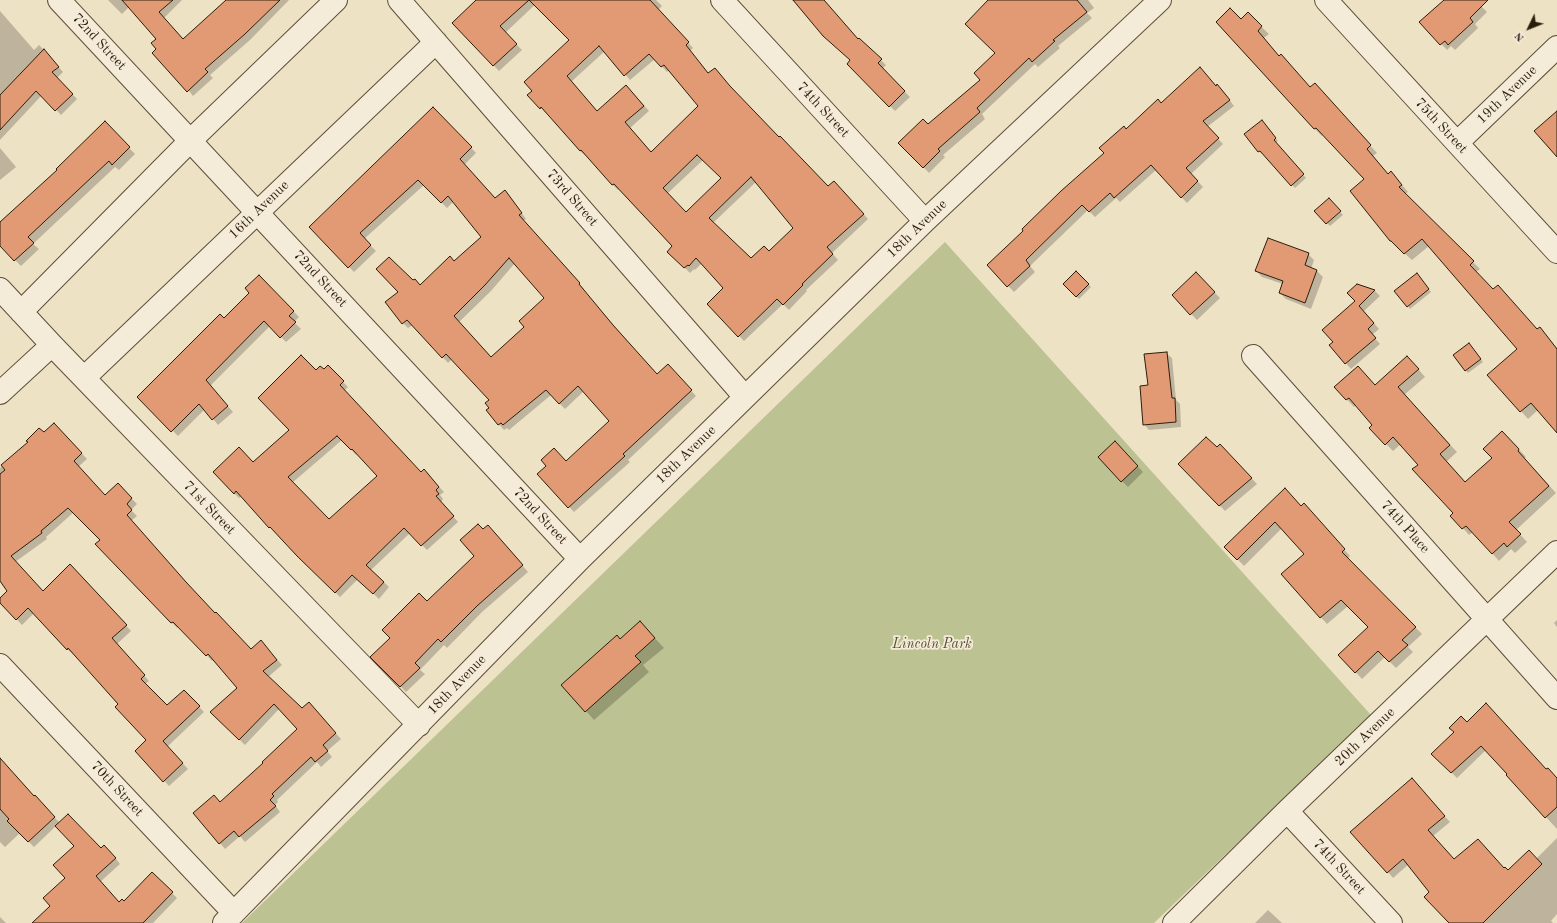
<!DOCTYPE html>
<style>
body{margin:0}
#map{position:relative;width:1557px;height:923px;overflow:hidden;background:#eee2c5;font-family:"Old Standard TT",serif}
canvas{display:block}
.north{position:absolute;left:1509px;top:8px;width:40px;height:40px;-webkit-text-stroke:3px #f4ecd9;paint-order:stroke;rotate:227deg;font-size:11px;font-weight:700;line-height:16px;text-align:center;color:#2c1d0b}
.north::after{content:'';display:block;margin:auto;width:14px;height:18px;background:#2c1d0b;clip-path:polygon(50% 0,100% 100%,50% 72%,0 100%)}
</style>
<div id="map">
<canvas width="1557" height="923"></canvas>
<div class="north">N</div>
</div>
<script>
const context = document.querySelector('canvas').getContext('2d');
context.lineJoin = 'round';
function fillPath(path, color) {
  context.fillStyle = color;
  context.fill(path, 'evenodd');
}
function toPath(rows) {
  const path = new Path2D();
  for (const r of rows) {
    path.moveTo(r[0], r[1]);
    for (let i = 2; i < r.length; i += 2) path.lineTo(r[i], r[i + 1]);
  }
  return path;
}
function stroke(path, color, width, dash) {
  context.strokeStyle = color;
  context.lineWidth = width;
  context.lineCap = dash ? 'butt' : 'round';
  context.setLineDash(dash || []);
  context.stroke(path);
}
function label(font, color, halo, rows, align = 'center') {
  context.font = font + ' "Old Standard TT",serif';
  context.lineWidth = 3.5;
  context.setLineDash([]);
  context.textBaseline = 'middle';
  context.strokeStyle = halo;
  context.fillStyle = color;
  for (const [text, x, y, turn = 0] of rows) {
    context.save();
    context.translate(x, y);
    context.rotate((+turn || 0) * Math.PI / 180);
    context.textAlign = isNaN(turn) ? turn : align;
    if (halo) context.strokeText(text, 0, 0);
    context.fillText(text, 0, 0);
    context.restore();
  }
}
const green = toPath([
 [945,242,1371,715,1154,923,242,923]
]);
const shadow = toPath([
 [108,0,182,0,164,18,183,40,228,0,289,0,250,40,210,75,213,78,193,96,157,49,157,39,129,7,122,14],
 [496,0,540,0,505,33,522,50,499,71,453,23],
 [581,0,656,0,662,6,658,10,693,48,690,51,709,74,735,93,828,187,839,187,868,219,832,253,838,260,806,290,807,291,789,310,783,304,744,341,708,304,724,288,702,263,695,270,694,269,690,273,674,257,673,247,619,189,618,190,613,185,587,155,586,156,580,151,547,112,546,113,528,95,571,40],
 [605,51,630,80,655,59,667,72,669,70,699,107,652,153,630,128,649,111,631,91,597,112,571,82],
 [703,160,722,178,686,213,668,193],
 [756,182,794,228,769,252,751,259,713,223],
 [793,0,823,0,858,40,859,39,886,65,882,69,910,97,895,111,848,64,851,61],
 [990,0,1088,0,1094,8,1087,13,1092,18,1058,46,1060,48,1038,67,1035,64,982,114,985,119,943,155,945,157,929,173,900,143,928,125,981,80,996,53],
 [1445,0,1475,0,1487,12,1475,24,1478,28,1455,50,1451,46,1447,50,1421,22],
 [0,11,34,50,39,45,44,50,63,72,57,78,77,99,61,115,42,95,0,140],
 [1248,14,1269,34,1264,38,1279,57,1311,88,1322,91,1377,153,1373,156,1388,175,1391,173,1398,180,1408,192,1405,194,1480,269,1476,272,1493,290,1498,286,1537,330,1540,328,1557,348,1557,432,1538,410,1528,419,1489,375,1519,349,1429,246,1412,260,1391,241,1365,180,1323,134,1322,136,1315,129,1218,22,1241,20],
 [1216,86,1223,91,1234,106,1207,127,1223,144,1191,174,1203,187,1187,203,1156,170,1120,202,1116,198,1095,217,1088,210,1030,266,1035,272,1014,292,988,265,1105,153,1127,130,1161,104],
 [433,108,476,153,464,165,495,199,510,197,526,219,523,221,584,289,583,290,657,375,673,371,696,396,628,460,630,462,574,512,538,474,566,462,610,421,584,391,565,409,551,395,509,430,507,428,504,430,487,411,490,408,490,400,452,359,448,363,413,325,408,328,403,323,400,292,412,282,420,286,454,262,482,237,454,201,447,208,424,185,364,239,376,251,354,272,310,227],
 [515,263,546,298,526,327,492,358,459,322,491,291],
 [105,123,135,154,119,170,115,167,33,244,39,249,21,266,0,245,0,222,58,170],
 [1264,124,1278,141,1275,143,1306,178,1295,188,1263,153,1262,154,1259,151],
 [0,148,16,167,0,180],
 [1329,199,1343,215,1330,226,1315,211],
 [1308,254,1314,260,1311,269,1317,271,1323,277,1311,309,1286,299,1280,293,1283,284,1262,277,1256,271],
 [1076,272,1091,287,1079,299,1064,284],
 [1196,274,1220,298,1197,320,1173,295],
 [259,276,299,317,294,322,301,329,286,342,270,326,210,386,233,412,218,425,205,409,178,436,139,397,224,320,250,293],
 [1419,277,1431,292,1410,309,1408,306],
 [1358,285,1375,291,1380,296,1364,311,1379,329,1372,335,1380,344,1351,369,1330,345,1334,342,1356,301],
 [1472,347,1483,362,1468,373,1454,356],
 [1166,353,1172,358,1176,400,1180,404,1181,427,1149,430,1144,424,1149,386],
 [1414,364,1425,377,1404,395,1457,452,1446,462,1465,483,1493,458,1509,439,1526,457,1524,458,1556,493,1516,530,1527,542,1515,553,1511,549,1499,561,1473,532,1469,535,1463,528,1455,513,1419,465,1401,444,1393,451,1370,428,1373,425,1356,405,1354,407,1335,387,1375,386],
 [328,367,348,387,344,391,421,473,429,476,444,492,440,495,443,499,441,502,458,522,427,550,410,533,371,570,389,587,379,599,358,579,340,597,270,527,242,496,239,498,234,493,253,463,290,430,316,371,324,370],
 [342,440,356,455,358,453,378,476,329,520,292,483],
 [54,424,87,459,78,467,105,496,123,490,137,504,131,510,137,516,131,521,191,589,251,650,266,647,282,665,268,677,302,710,314,709,341,739,327,751,332,757,321,767,317,762,277,800,278,802,275,805,280,812,245,842,240,836,225,849,194,813,220,803,264,763,298,729,279,709,245,745,217,718,239,688,214,659,212,661,179,626,177,628,97,544,101,540,74,512,46,537,47,539,15,562,43,592,76,571,131,631,117,644,149,681,145,684,167,707,184,691,204,712,167,747,188,769,169,786,136,751,148,740,119,704,74,653,73,654,67,649,34,613,22,625,0,602,0,599,9,591,0,580,0,468,44,434],
 [1220,446,1257,484,1225,511,1179,464,1217,449],
 [1121,448,1143,472,1128,487,1122,481],
 [1301,507,1310,511,1350,556,1347,559,1422,634,1408,647,1413,652,1396,668,1385,657,1362,679,1340,655,1370,627,1348,606,1327,624,1282,574,1306,554,1282,528,1244,566,1226,547],
 [483,530,494,533,528,572,482,612,447,648,444,645,420,670,425,674,406,692,372,657,476,556],
 [1557,620,1557,627,1554,623],
 [640,622,664,648,643,665,649,672,594,720,586,711,620,640],
 [1467,723,1546,770,1557,779,1557,829,1507,775,1508,774,1486,750,1457,778,1433,754],
 [0,760,34,797,60,823,101,849,110,851,120,864,100,882,119,903,124,902,152,873,177,898,153,923,34,923,51,906,66,879,75,846,56,826,34,847,20,833,5,847,0,842],
 [1417,785,1450,822,1433,836,1454,860,1508,871,1536,859,1557,838,1557,914,1551,921,1553,923,1449,923,1425,897,1431,892,1409,864,1393,878,1388,872],
 [1268,910,1282,923,1255,923],
 [0,917,6,923,0,923]
]);
const building = toPath([
 [122,0,173,0,159,12,183,39,226,0,280,0,245,34,205,69,208,72,187,92,152,53,156,49,151,43,156,39,122,0],
 [476,0,529,0,500,26,517,44,493,66,452,23,476,0],
 [529,0,650,0,689,42,686,45,708,73,715,68,730,86,779,137,780,136,828,186,834,181,864,214,827,247,833,254,802,284,803,285,783,305,777,299,738,337,707,304,723,288,696,258,689,266,688,265,684,268,667,252,672,246,614,184,612,185,581,150,580,151,541,107,540,109,527,95,532,91,524,82,569,40,529,0],
 [599,46,624,76,649,54,661,67,664,65,698,106,651,152,625,122,644,106,626,85,597,111,567,76,599,46],
 [697,155,721,178,686,212,663,188,697,155],
 [751,177,793,228,769,251,764,246,751,258,709,218,751,177],
 [793,0,824,0,858,39,859,38,882,59,878,63,905,91,889,107,847,64,850,60,823,36,793,0],
 [988,0,1077,0,1087,12,1053,40,1055,41,1032,62,1029,58,977,108,980,112,938,149,940,151,923,168,898,143,923,119,928,124,980,80,974,73,995,53,965,24,988,0],
 [1444,0,1488,0,1470,18,1473,22,1448,45,1445,41,1440,45,1419,22,1444,0],
 [1230,8,1241,19,1248,12,1262,26,1258,31,1279,56,1281,54,1310,87,1315,83,1371,145,1367,149,1388,174,1391,171,1402,185,1399,187,1474,261,1470,265,1493,289,1498,285,1537,329,1540,327,1557,349,1557,433,1531,403,1520,412,1487,375,1517,349,1422,239,1404,254,1391,241,1390,241,1350,191,1364,179,1316,128,1314,129,1216,22,1230,8],
 [44,49,59,67,52,72,73,94,55,111,36,91,0,130,0,95,44,49],
 [1200,67,1216,86,1217,84,1230,100,1203,121,1219,138,1186,168,1198,181,1181,198,1151,165,1114,198,1110,193,1089,212,1082,205,1026,260,1030,266,1007,287,987,265,1023,231,1022,229,1061,191,1104,153,1099,148,1124,126,1126,129,1158,99,1161,103,1200,67],
 [433,107,472,147,460,159,495,198,505,190,522,213,519,215,580,283,579,284,613,325,657,374,668,364,692,390,623,454,625,456,568,508,537,474,546,466,541,460,554,448,566,461,609,421,578,386,559,404,546,390,503,425,501,423,498,425,486,410,489,408,485,403,489,400,446,354,442,358,407,320,402,324,385,302,398,292,376,269,389,257,413,280,415,279,420,285,450,256,454,261,481,237,448,196,441,203,418,180,360,233,371,245,348,268,309,227,433,107],
 [509,258,544,298,519,321,524,327,491,357,454,316,485,285,509,258],
 [1557,111,1557,157,1534,131,1557,111],
 [1262,120,1276,138,1274,140,1304,174,1291,186,1260,151,1258,152,1244,134,1262,120],
 [105,121,130,147,112,165,109,161,28,237,34,243,14,261,0,246,0,222,57,170,56,169,105,121],
 [1329,198,1341,211,1326,224,1314,211,1329,198],
 [1268,238,1309,253,1305,265,1317,270,1305,303,1279,293,1283,281,1255,271,1268,238],
 [1076,271,1089,284,1076,297,1063,284,1076,271],
 [1196,272,1215,292,1190,315,1172,295,1196,272],
 [1417,273,1429,289,1407,307,1394,291,1417,273],
 [259,275,294,311,289,316,296,322,280,338,264,321,206,380,228,406,212,420,199,404,171,432,137,397,220,314,224,318,249,293,245,288,259,275],
 [1357,284,1375,290,1359,306,1374,323,1368,329,1376,338,1345,364,1329,345,1333,342,1322,330,1355,301,1347,293,1357,284],
 [1469,343,1481,359,1465,371,1453,355,1469,343],
 [1167,352,1172,398,1175,398,1176,422,1143,425,1140,386,1148,385,1144,354,1167,352],
 [301,355,316,370,320,366,324,369,328,365,344,381,340,385,421,472,424,469,439,487,436,490,439,494,436,496,454,516,421,546,404,528,366,565,384,582,373,594,352,575,335,593,297,556,270,527,269,528,236,491,234,494,213,472,239,447,253,462,289,430,258,398,301,355],
 [337,436,351,450,352,449,377,476,329,519,288,477,337,436],
 [1407,356,1419,369,1398,387,1450,445,1440,454,1465,482,1492,458,1483,449,1502,431,1519,449,1518,451,1549,486,1509,522,1521,534,1507,547,1504,543,1492,554,1466,526,1462,529,1450,516,1453,513,1412,469,1418,465,1393,437,1385,445,1369,428,1372,425,1349,398,1346,400,1334,387,1358,366,1375,385,1407,356],
 [54,423,82,453,74,461,105,495,118,483,132,498,127,504,132,510,127,515,186,582,215,613,216,612,251,649,261,640,277,660,263,671,302,708,309,702,336,733,323,745,328,751,315,762,311,757,272,794,274,796,270,800,276,806,239,837,234,831,219,844,193,813,214,795,220,802,263,763,262,762,297,729,274,704,239,740,210,712,237,688,208,654,206,656,173,622,171,623,95,544,100,540,68,508,41,531,42,533,11,556,43,591,70,564,127,625,112,638,145,675,141,679,167,705,184,690,200,706,163,741,183,763,163,782,135,751,146,740,115,707,118,704,68,648,67,650,28,608,16,620,0,603,0,598,7,591,0,581,0,474,5,470,1,465,28,442,26,441,39,428,44,432,54,423],
 [1206,437,1217,447,1220,444,1252,478,1219,506,1178,464,1206,437],
 [1115,441,1138,466,1121,482,1098,457,1115,441],
 [1285,488,1301,506,1304,503,1345,549,1342,552,1416,627,1402,640,1408,645,1389,662,1378,651,1355,673,1338,655,1368,627,1341,600,1320,618,1281,574,1304,554,1275,522,1237,560,1224,547,1285,488],
 [478,524,483,529,488,525,523,565,477,606,441,642,438,639,415,663,420,668,400,687,370,657,390,638,382,630,419,593,427,601,474,556,460,540,478,524],
 [640,621,655,638,635,656,641,662,585,712,561,685,617,635,620,639,640,621],
 [1486,703,1546,769,1548,768,1557,778,1557,807,1545,818,1506,775,1507,774,1481,746,1451,773,1431,754,1454,732,1449,728,1461,716,1467,722,1486,703],
 [0,758,34,796,35,795,55,817,28,842,7,821,9,819,0,809,0,758],
 [1412,778,1445,816,1428,830,1454,859,1478,839,1504,868,1505,867,1508,870,1529,850,1542,864,1483,923,1449,923,1424,897,1429,892,1403,859,1387,873,1350,832,1412,778],
 [68,814,101,848,104,845,116,858,96,876,119,902,122,899,124,901,152,872,173,892,143,923,32,923,50,906,43,898,65,878,53,865,74,846,55,826,68,814]
]);
const minor = toPath([
 [59,0,580,559],
 [399,0,745,397],
 [722,0,925,221],
 [1326,0,1557,252],
 [1457,143,1557,47],
 [0,289,52,345,419,725],
 [21,312,190,141,336,0],
 [1253,356,1557,698],
 [84,378,436,42],
 [0,393,52,345],
 [0,665,234,913],
 [1287,811,1391,923],
 [224,923,580,559,925,221,1160,0],
 [1174,923,1287,811,1557,552]
]);
const streetNames = [
 ["72nd Street",99,42,47],
 ["19th Avenue",1507,95,-44],
 ["74th Street",823,110,47],
 ["75th Street",1441,126,47],
 ["73rd Street",572,198,49],
 ["16th Avenue",259,210,-44],
 ["18th Avenue",917,229,-44],
 ["72nd Street",320,279,47],
 ["18th Avenue",686,455,-44],
 ["71st Street",209,508,46],
 ["72nd Street",540,516,47],
 ["74th Place",1405,527,48],
 ["18th Avenue",457,685,-46],
 ["20th Avenue",1365,737,-44],
 ["70th Street",117,789,47],
 ["74th Street",1339,867,47]
];
const parkNames = [
 ["Lincoln Park",932,644]
];
fillPath(green, '#bcc292');
fillPath(shadow, '#0003');
fillPath(building, '#e19a73');
stroke(building, '#2c1d0b', 1);
stroke(minor, '#5c4e3a', 24);
stroke(minor, '#f4ecd9', 22);
label('14px', '#2c1d0b', '#f4ecd9', streetNames);
label('italic 14px', '#574f34', '#f4ecd9', parkNames);
</script>
